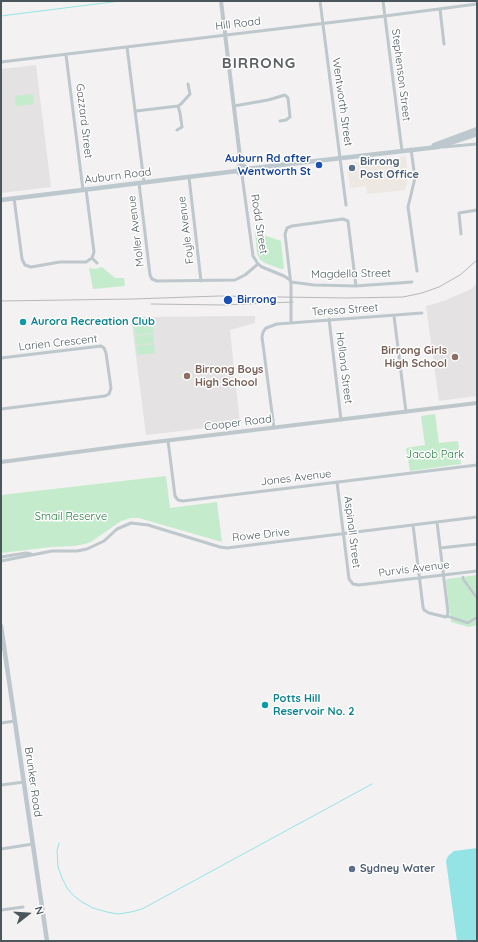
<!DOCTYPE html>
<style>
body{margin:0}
#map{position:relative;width:478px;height:942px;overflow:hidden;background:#f3f1f2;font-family:Quicksand,sans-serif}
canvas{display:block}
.frame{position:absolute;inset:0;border:2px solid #4a585d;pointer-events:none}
.north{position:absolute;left:8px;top:894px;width:40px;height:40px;-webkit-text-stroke:3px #fff;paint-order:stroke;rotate:73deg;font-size:11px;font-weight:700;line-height:16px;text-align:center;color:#4a585d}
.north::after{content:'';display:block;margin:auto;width:14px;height:18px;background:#4a585d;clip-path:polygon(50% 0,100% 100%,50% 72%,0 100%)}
</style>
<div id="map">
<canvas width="478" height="942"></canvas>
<div class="frame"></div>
<div class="north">N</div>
</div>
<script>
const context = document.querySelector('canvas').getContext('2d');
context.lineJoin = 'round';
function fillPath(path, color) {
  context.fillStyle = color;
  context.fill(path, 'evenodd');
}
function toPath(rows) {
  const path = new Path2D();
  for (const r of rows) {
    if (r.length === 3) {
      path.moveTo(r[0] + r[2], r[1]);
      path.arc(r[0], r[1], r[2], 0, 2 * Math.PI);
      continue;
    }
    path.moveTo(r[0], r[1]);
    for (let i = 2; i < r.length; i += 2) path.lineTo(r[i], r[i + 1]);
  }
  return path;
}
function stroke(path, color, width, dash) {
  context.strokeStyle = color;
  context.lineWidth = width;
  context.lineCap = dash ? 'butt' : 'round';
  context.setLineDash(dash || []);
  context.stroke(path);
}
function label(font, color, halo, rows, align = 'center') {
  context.font = font + ' Quicksand,sans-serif';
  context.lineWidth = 3;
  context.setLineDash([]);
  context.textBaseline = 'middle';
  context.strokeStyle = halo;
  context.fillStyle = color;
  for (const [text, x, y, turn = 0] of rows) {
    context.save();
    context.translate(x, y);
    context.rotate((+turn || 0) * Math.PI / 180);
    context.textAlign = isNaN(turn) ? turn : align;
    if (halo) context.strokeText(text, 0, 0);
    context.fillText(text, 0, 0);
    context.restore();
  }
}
const commercial = toPath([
 [406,156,408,179,405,190,367,194,366,186,350,188,347,166,349,163]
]);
const education = toPath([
 [36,65,51,187,1,193,1,69],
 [477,283,477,396,439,401,426,306,444,301,471,289],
 [255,316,255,323,230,330,240,424,146,435,131,317]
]);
const green = toPath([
 [33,94,34,104,16,106,15,96],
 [255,232,281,241,284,269,281,269,267,264,260,260,257,253],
 [102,267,115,278,124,278,125,286,93,289,89,268,95,269],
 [152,323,153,333,135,335,134,325],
 [153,334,154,343,136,345,135,336],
 [154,344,155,353,137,355,136,346],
 [435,414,439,443,458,441,461,464,410,471,406,448,425,445,421,416],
 [166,476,170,508,217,502,222,542,149,521,139,518,131,518,121,521,91,542,85,544,74,546,52,547,1,553,1,495],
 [477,575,477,625,469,627,451,622,446,581,447,579]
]);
const water = toPath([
 [477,848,477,941,457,941,446,861,448,856,454,851]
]);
const stream = toPath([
 [1,16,120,1],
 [59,843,57,851,58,867,62,878,67,888,74,896,82,902,93,908,107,912,118,914,131,912,142,909,372,784]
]);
const pedestrian = toPath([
 [463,577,463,579,477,598],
 [447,616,468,623,477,617]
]);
const minor = toPath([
 [320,1,346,205],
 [383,1,402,151],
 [440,9,444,44],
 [127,47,144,182],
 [66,55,83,190],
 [1,62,385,16,477,4],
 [234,106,268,100,285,95,288,98,290,117,286,120,280,121],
 [136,111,178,106,181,104,190,94,188,84],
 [177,130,182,127,180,113,178,106],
 [443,147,477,144],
 [411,149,415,178,408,207,417,271],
 [242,175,253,256,258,264,262,267,284,276,290,280],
 [189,177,201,281],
 [139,183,150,275,152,279,157,281,235,280,245,275,258,264],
 [14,198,22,259,25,265,31,267,60,262,86,262,92,258,94,252,86,189],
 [461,234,459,213,477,210],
 [92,258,97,263],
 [291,282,314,285,356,286,412,282],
 [394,316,406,412],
 [329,319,341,420],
 [291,323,291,285,285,234,287,228,292,226,343,219,348,221,356,286],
 [1,358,101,346,104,348,106,353,111,388,109,394,105,396,1,409],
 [274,428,262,337,263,332,266,328,277,324,422,313],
 [168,441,175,496,178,500,183,501,477,465],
 [337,482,349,579,353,584,359,585,477,571],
 [413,525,423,607,424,610,429,613,446,617,447,616,448,612,437,522],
 [440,548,477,544],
 [1,557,26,553,31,554],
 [1,561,52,551,77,551,87,549,104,541,117,529,131,523,148,525,220,547,227,548,477,517],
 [1,723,15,721],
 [1,785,24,782],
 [1,849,33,844],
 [1,910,23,907]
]);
const tertiary = toPath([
 [221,1,241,165],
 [1,462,130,445,477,403]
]);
const secondary = toPath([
 [434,145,477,129],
 [242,170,4.5],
 [246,169,438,147,477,134],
 [1,200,237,171],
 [1,626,47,941]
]);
const rail = toPath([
 [1,301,132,299,219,296,346,298,403,297,422,293,439,287,460,275,477,260],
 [151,304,224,305,293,302]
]);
const markers = [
 [319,165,4,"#1a4fb4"],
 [352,168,4,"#5c6f8a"],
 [228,300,5,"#1a4fb4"],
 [23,322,4,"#0f9aa8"],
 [455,357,4,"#8d6e63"],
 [187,376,4,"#8d6e63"],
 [265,705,4,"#0f9aa8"],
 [352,869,4,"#5c6f8a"]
];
const streetNames = [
 ["Hill Road",238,24,-7],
 ["Stephenson Street",401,75,83],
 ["Wentworth Street",342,102,82],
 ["Gazzard Street",84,121,83],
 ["Auburn Road",118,176,-7],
 ["Rodd Street",259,224,81],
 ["Foyle Avenue",186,230,-97],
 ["Moller Avenue",136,231,-97],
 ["Magdella Street",351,274,-1],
 ["Teresa Street",345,310,-4],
 ["Larien Crescent",58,343,-6],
 ["Holland Street",344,368,83],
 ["Cooper Road",238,423,-7],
 ["Jones Avenue",296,478,-7],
 ["Aspinall Street",352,532,83],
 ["Rowe Drive",261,535,-6],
 ["Purvis Avenue",414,569,-7],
 ["Brunker Road",33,782,82]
];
const transitNames = [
 ["Auburn Rd after",311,159],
 ["Wentworth St",311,172],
 ["Birrong",237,300,"left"]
];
const serviceNames = [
 ["Birrong",360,162],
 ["Post Office",360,175],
 ["Sydney Water",360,869]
];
const cultureNames = [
 ["Aurora Recreation Club",31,322],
 ["Potts Hill",273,699],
 ["Reservoir No. 2",273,712]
];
const educationNames = [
 ["Birrong Girls",447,351],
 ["High School",447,364],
 ["Birrong Boys",195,370,"left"],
 ["High School",195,383,"left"]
];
const parkNames = [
 ["Jacob Park",435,455],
 ["Smail Reserve",71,517]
];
const districtNames = [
 ["BIRRONG",259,63]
];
fillPath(commercial, '#ede8e1');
fillPath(education, '#e4e2e3');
fillPath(green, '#c4eccc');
fillPath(water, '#95e4e5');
stroke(stream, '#95e4e5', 1);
stroke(pedestrian, '#bec8cc', 2.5);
stroke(minor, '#bec8cc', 3);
stroke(tertiary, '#bec8cc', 4);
stroke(secondary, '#bcc8ce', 4.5);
stroke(rail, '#b4b8bb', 1);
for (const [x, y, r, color] of markers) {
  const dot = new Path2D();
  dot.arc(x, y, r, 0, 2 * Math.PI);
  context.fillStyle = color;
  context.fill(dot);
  stroke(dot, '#fff', 1.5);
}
label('11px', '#4a585d', '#fff', streetNames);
label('bold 11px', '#164399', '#fff', transitNames, 'right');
label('bold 11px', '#4e5e75', '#fff', serviceNames, 'left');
label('bold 11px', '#0d838f', '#fff', cultureNames, 'left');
label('bold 11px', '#785e54', '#fff', educationNames, 'right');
label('11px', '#20793b', '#fff', parkNames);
context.letterSpacing = '1px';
label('bold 15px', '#5e6365', '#fff', districtNames);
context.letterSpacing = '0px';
</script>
